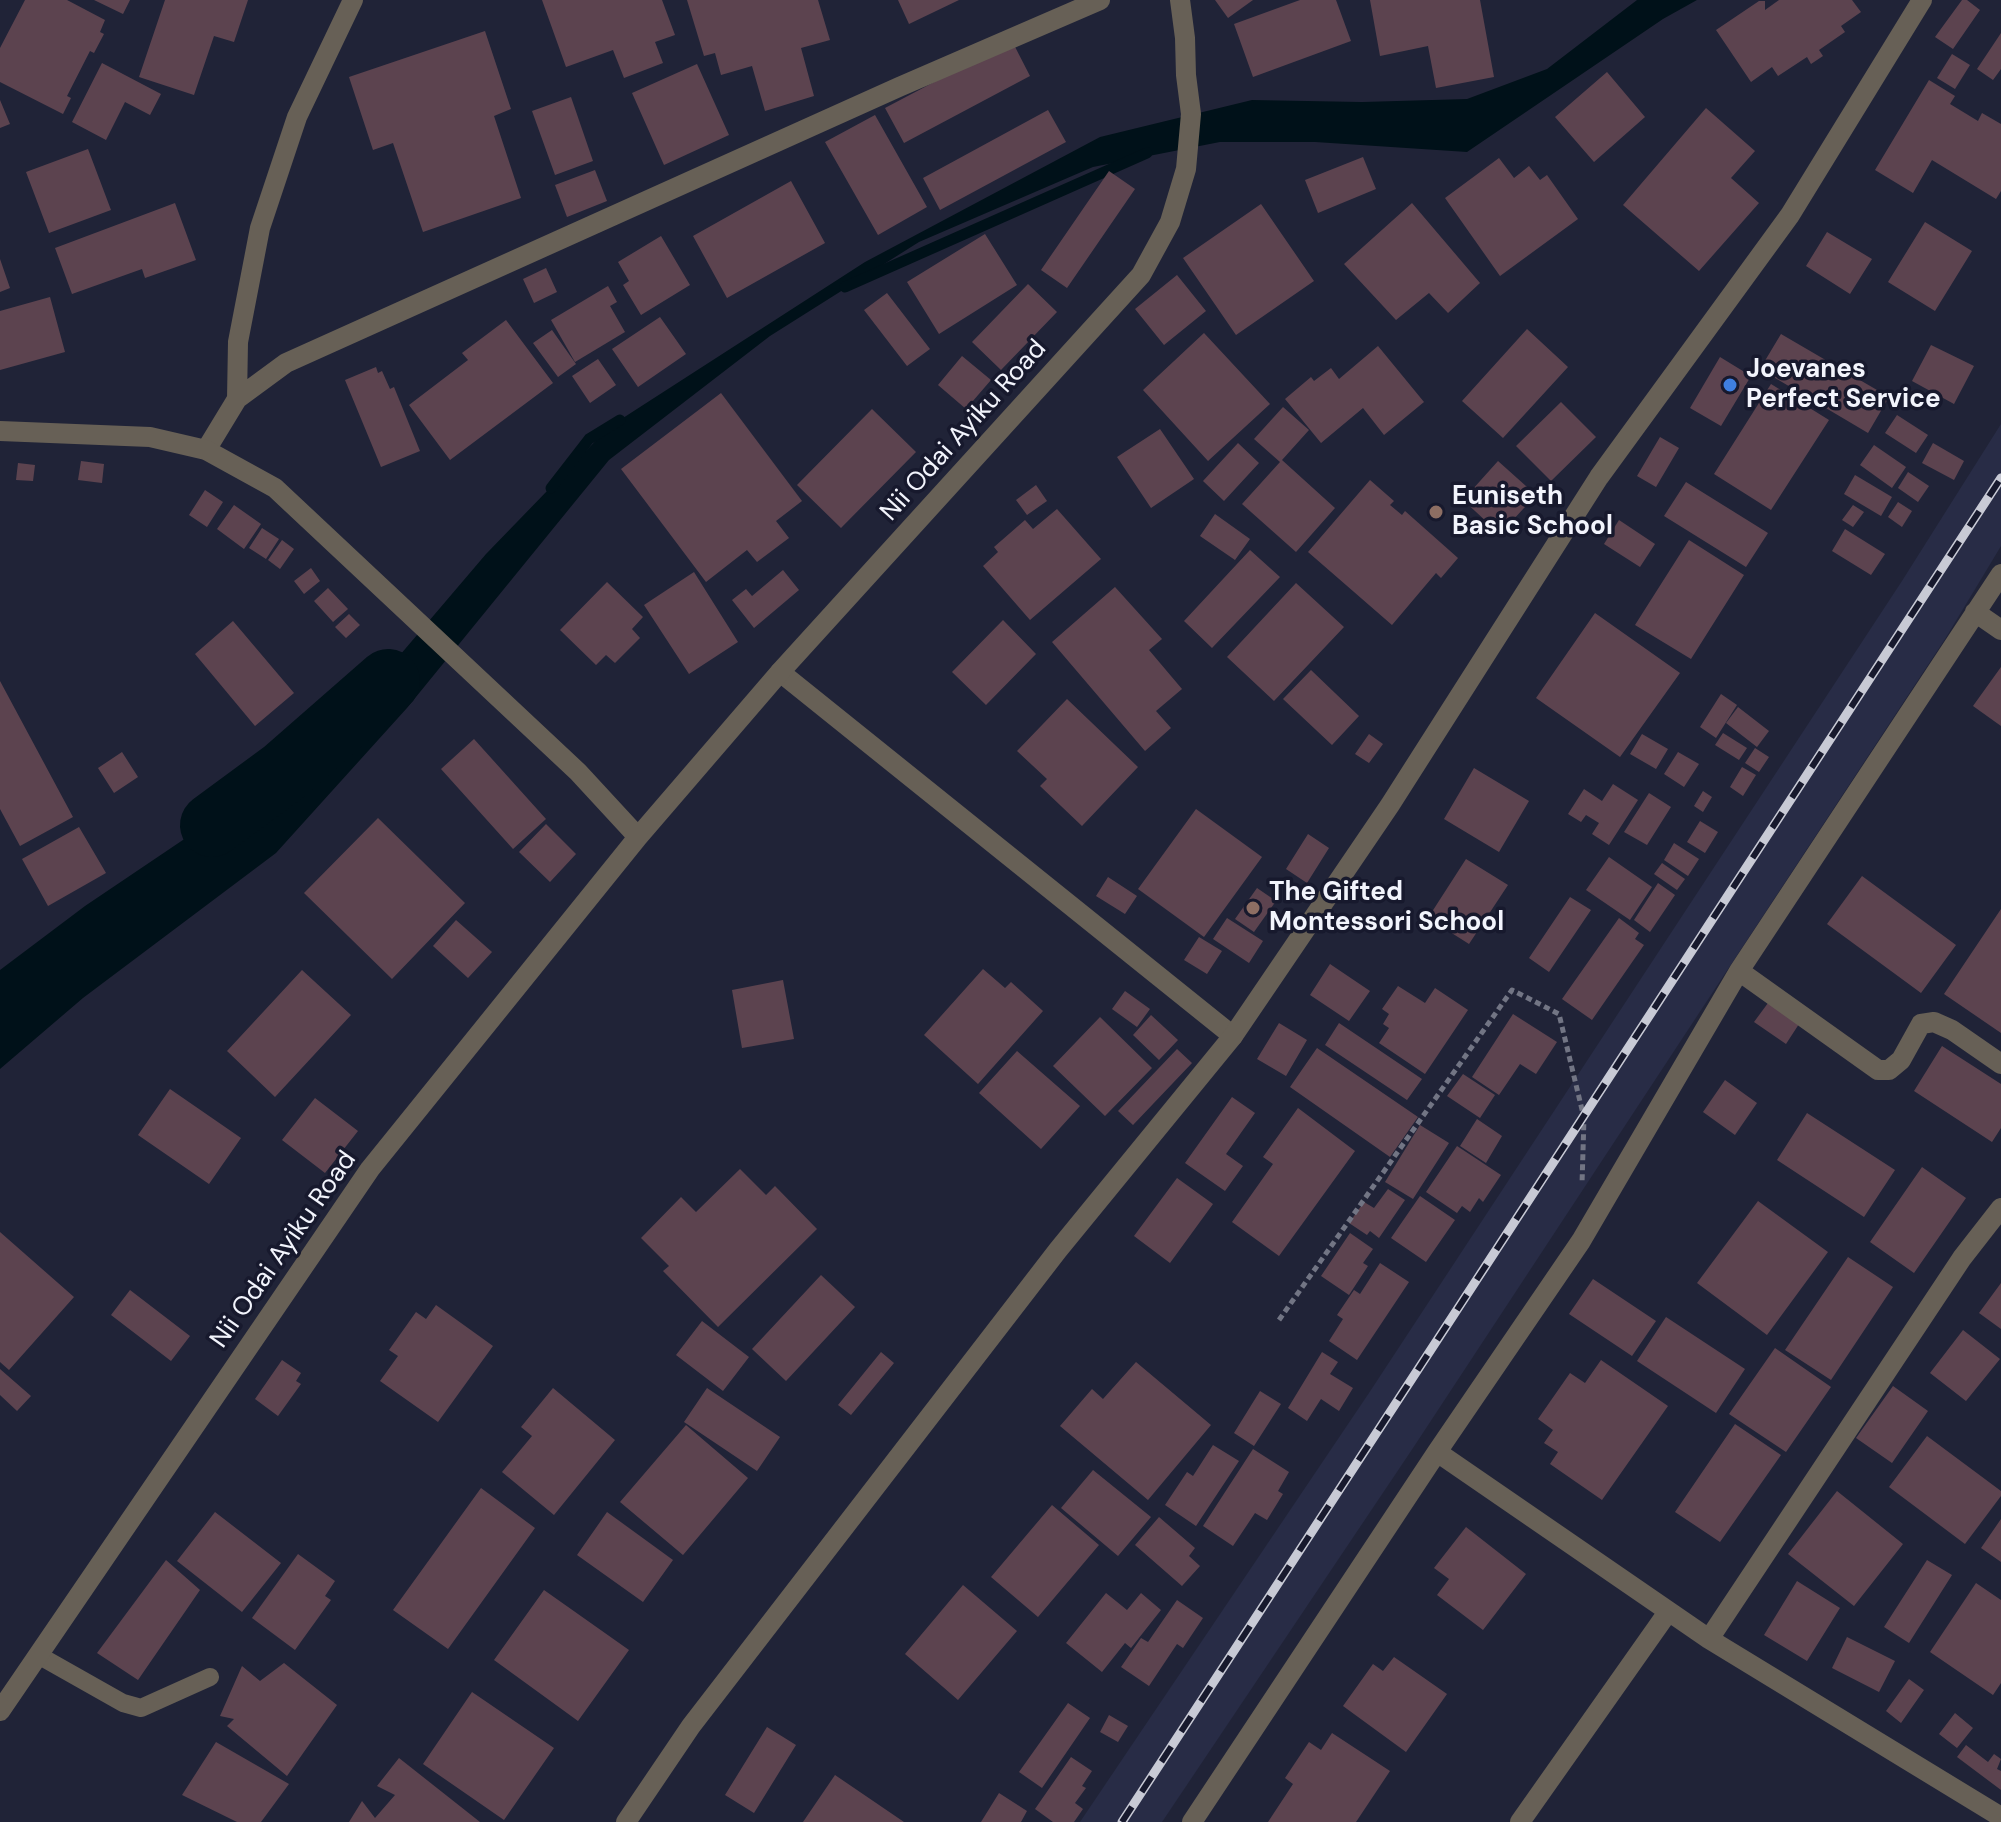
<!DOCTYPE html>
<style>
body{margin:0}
canvas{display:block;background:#202337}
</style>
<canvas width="2001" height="1822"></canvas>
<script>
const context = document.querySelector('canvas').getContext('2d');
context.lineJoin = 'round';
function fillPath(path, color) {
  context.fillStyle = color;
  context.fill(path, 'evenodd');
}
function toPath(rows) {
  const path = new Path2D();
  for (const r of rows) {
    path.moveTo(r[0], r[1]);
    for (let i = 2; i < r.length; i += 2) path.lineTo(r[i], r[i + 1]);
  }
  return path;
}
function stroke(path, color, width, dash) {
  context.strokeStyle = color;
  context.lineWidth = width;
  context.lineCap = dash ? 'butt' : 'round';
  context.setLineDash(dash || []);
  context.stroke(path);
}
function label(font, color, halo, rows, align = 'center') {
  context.font = font + ' "DM Sans",sans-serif';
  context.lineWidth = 7;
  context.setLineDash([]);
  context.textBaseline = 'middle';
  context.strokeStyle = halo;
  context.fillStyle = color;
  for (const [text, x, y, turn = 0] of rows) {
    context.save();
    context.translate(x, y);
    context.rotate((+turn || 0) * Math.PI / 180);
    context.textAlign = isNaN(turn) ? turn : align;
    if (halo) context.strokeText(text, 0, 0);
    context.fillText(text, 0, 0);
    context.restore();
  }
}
const built = toPath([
 [2001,424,2001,546,1945,639,1411,1451,1162,1822,1080,1822,1369,1393,1902,581]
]);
const water = toPath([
 [1637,0,1697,0,1663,19,1467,152,1315,142,1220,142,1093,167,919,242,770,336,609,460,407,708,276,853,83,998,0,1069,0,970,85,906,303,759,394,662,486,554,609,427,865,262,1100,137,1252,100,1362,102,1467,99,1547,69]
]);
const stream = toPath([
 [845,287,1147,153],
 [551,488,589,439,620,420]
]);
const river = toPath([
 [212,825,284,772,388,681]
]);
const building = toPath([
 [25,0,67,0,105,20,100,32,104,34,94,53,90,51,67,96,71,98,63,114,0,82,0,48],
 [94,0,130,0,123,14],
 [165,0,248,0,234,42,214,36,194,95,139,77],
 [542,0,662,0,675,35,655,42,663,63,624,78,613,50,566,67],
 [687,0,818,0,830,40,801,48,814,96,765,111,752,66,721,75,715,53,704,56],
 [898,0,959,0,909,24],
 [1215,0,1253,0,1228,18],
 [1300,0,1336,0,1351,41,1253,77,1234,24],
 [1370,0,1480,0,1494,77,1436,88,1428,46,1380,56],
 [1779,0,1852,0,1861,12,1841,26,1845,32,1819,50,1823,56,1811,64,1807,57,1778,76,1772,67,1751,82,1716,30,1759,1,1765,1,1765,10],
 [1962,0,1967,0,1980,10,1953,49,1935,37],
 [485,31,511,109,494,116,521,198,423,232,393,143,373,150,349,77],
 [2001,33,2001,69,1993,80,1977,69],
 [1012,41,1030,76,904,143,885,108],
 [1952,54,1970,65,1955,89,1937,78],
 [102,63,161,94,150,115,125,102,106,140,72,122],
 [697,64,729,135,664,165,632,93],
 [1607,72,1645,117,1594,162,1555,117],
 [1929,80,1955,96,1950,104,1978,121,1982,113,2001,124,2001,191,1996,199,1932,160,1913,193,1875,170],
 [571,97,593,161,555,175,532,111],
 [0,100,10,124,0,128],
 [1706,108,1755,151,1731,178,1759,203,1699,271,1623,205],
 [1048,110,1066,142,940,210,923,178],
 [875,115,927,207,878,235,825,142],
 [88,149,111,210,49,233,26,172],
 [1363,157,1376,189,1318,213,1305,180],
 [1499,158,1514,178,1529,166,1540,180,1547,175,1578,219,1500,276,1445,198],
 [595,170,607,201,567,217,555,185],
 [1109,171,1135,189,1067,288,1041,270],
 [791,181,825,243,727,298,693,236],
 [175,203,196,260,145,278,142,269,72,294,55,248],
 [1412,203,1480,283,1448,313,1429,293,1396,320,1344,264],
 [1261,204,1314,281,1236,335,1183,258],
 [1925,222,1972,251,1935,311,1888,282],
 [1827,232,1872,259,1850,294,1806,266],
 [985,234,1017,285,939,334,907,282],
 [661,236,690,285,641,315,623,285,629,281,618,262],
 [0,259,10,288,0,292],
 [546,268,557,292,534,303,523,279],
 [1177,275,1206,311,1164,345,1135,309],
 [1028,284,1057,312,1001,370,972,342],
 [608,286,617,302,610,306,625,332,575,362,551,320],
 [887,293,930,349,907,366,864,310],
 [50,297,65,352,0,370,0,311],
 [660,317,686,354,638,387,612,349],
 [506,320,553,383,450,460,409,405,468,360,462,353],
 [1527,329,1568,367,1503,438,1462,401],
 [552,330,576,364,558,377,533,343],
 [1204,333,1270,404,1208,461,1143,390],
 [1781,334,1889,397,1868,433,1760,369],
 [1931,345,1974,366,1954,404,1912,381],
 [1378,346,1424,402,1384,435,1363,408,1321,443,1285,399,1311,377,1314,381,1331,368,1339,379],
 [962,356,991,380,966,409,938,385],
 [1720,357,1751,376,1721,426,1690,408],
 [598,359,616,385,590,403,572,376],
 [376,367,378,373,382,371,390,389,394,387,420,451,381,467,345,380],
 [1771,384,1829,420,1771,510,1714,474],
 [721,393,802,501,776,521,789,538,757,562,747,550,706,582,621,469],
 [1561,402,1596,437,1551,481,1516,446],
 [1283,407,1309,430,1282,460,1335,508,1296,552,1242,504,1280,462,1254,439],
 [872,409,916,452,841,528,797,485],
 [1897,415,1928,435,1916,453,1885,433],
 [1160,429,1194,479,1151,508,1117,457],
 [1660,437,1679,448,1656,487,1637,476],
 [1238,443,1259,463,1224,501,1203,481],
 [1933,443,1964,461,1954,480,1922,463],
 [1874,445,1906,467,1892,488,1860,465],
 [81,461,104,464,102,483,78,480],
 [1498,461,1536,495,1500,534,1463,500],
 [18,463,35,465,33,481,16,480],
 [1908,472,1929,486,1918,502,1898,488],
 [1855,475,1892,497,1881,516,1844,494],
 [1370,480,1394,501,1390,505,1402,515,1405,511,1458,558,1441,578,1436,573,1392,625,1308,552],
 [1686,482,1768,533,1746,567,1664,516],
 [1036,485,1047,501,1027,515,1016,500],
 [205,490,223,502,207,527,189,515],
 [1898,502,1912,511,1902,527,1888,517],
 [234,505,261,524,244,549,217,529],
 [1853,505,1864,512,1853,527,1842,520],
 [1057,509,1101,559,1030,620,983,566,998,552,994,547,1025,520,1033,529],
 [1215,514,1250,539,1235,560,1200,536],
 [1619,520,1655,544,1640,567,1604,544],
 [262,528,279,539,266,559,249,548],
 [1845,529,1885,554,1871,575,1832,551],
 [282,540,294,549,280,569,268,560],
 [1689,540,1744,575,1691,659,1635,625],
 [1250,550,1280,577,1212,648,1184,621],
 [311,568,320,581,304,594,294,581],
 [783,570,799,590,754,628,732,600,746,589,752,596],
 [694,572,738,642,689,674,644,605],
 [607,582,643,617,632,629,640,638,615,663,606,655,596,665,560,630],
 [1296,583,1344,627,1274,701,1227,657],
 [1115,587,1162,639,1149,650,1182,689,1156,711,1171,728,1145,751,1052,642],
 [328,588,348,609,333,622,314,601],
 [1595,613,1680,673,1620,757,1536,698],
 [349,614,360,625,346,638,335,627],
 [1003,620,1036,654,986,705,952,672],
 [233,621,294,693,255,726,195,654],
 [2001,667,2001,726,1973,706],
 [1311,670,1359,716,1332,745,1283,699],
 [0,681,73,817,20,846,0,809],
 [1721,694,1737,705,1716,738,1700,727],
 [1067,699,1138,767,1082,826,1040,786,1047,779,1017,751],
 [1738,707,1769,731,1757,747,1726,723],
 [1723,733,1747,748,1739,760,1715,745],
 [1369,734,1383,744,1369,763,1355,754],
 [1642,734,1668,749,1656,769,1630,754],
 [474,739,546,819,513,849,441,769],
 [1755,748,1769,757,1759,772,1745,763],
 [122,752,138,777,114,793,98,768],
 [1678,752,1699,764,1684,787,1664,774],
 [1742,767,1756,775,1743,796,1730,787],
 [1474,768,1529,801,1499,852,1444,819],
 [1613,784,1638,800,1609,845,1592,834,1599,823,1586,815,1581,822,1568,814,1584,789,1602,801],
 [1703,791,1712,797,1703,812,1694,806],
 [1649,793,1671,807,1647,845,1624,832],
 [1196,809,1262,857,1204,937,1138,889],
 [378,818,465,903,392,979,304,893],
 [1700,821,1718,832,1705,853,1687,842],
 [546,824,576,854,550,882,519,852],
 [79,827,106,873,48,906,22,859],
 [1308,834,1329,848,1307,883,1286,869],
 [1674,843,1699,859,1688,876,1664,860],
 [1609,857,1652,887,1630,920,1586,890],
 [1466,859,1508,885,1469,944,1428,918],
 [1662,863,1685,879,1677,890,1654,874],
 [1862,876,1956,945,1921,993,1827,924],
 [1108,877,1137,896,1125,914,1096,896],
 [1658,883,1675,895,1650,932,1634,920],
 [1257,888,1276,901,1254,932,1235,919],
 [1570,897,1591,910,1549,972,1529,958],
 [2001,909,2001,1033,1944,994],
 [1227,918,1263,941,1249,963,1213,939],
 [1619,918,1639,933,1635,939,1644,945,1592,1020,1562,999],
 [456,920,492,952,468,978,433,946],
 [1199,937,1222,951,1207,974,1184,960],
 [1330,964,1370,991,1349,1021,1310,995],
 [983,969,1005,988,1011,982,1043,1011,978,1084,924,1035],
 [302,970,351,1015,275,1097,227,1051],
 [783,980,794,1039,742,1048,732,990],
 [1398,986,1425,1003,1435,988,1468,1010,1425,1074,1379,1043,1389,1028,1383,1024,1389,1014,1382,1009],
 [1125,991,1150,1009,1137,1027,1112,1009],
 [1768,1003,1799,1024,1786,1044,1754,1022],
 [1513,1014,1557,1042,1536,1074,1520,1064,1499,1095,1472,1077],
 [1151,1015,1178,1040,1159,1060,1133,1035],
 [1100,1017,1152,1068,1105,1116,1053,1066],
 [1279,1023,1307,1040,1286,1076,1257,1059],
 [1339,1023,1422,1079,1407,1100,1325,1045],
 [1942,1046,2001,1084,2001,1128,1992,1142,1914,1091],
 [1317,1048,1418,1117,1390,1157,1290,1087],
 [1177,1049,1192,1063,1133,1125,1118,1111],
 [1017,1051,1080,1106,1041,1149,979,1093],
 [1463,1074,1495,1095,1480,1118,1447,1096],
 [1725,1080,1757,1103,1735,1135,1703,1112],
 [170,1089,241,1138,209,1184,138,1135],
 [1232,1097,1255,1113,1226,1154,1243,1166,1225,1191,1185,1163],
 [315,1098,358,1131,325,1173,282,1140],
 [1298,1108,1355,1151,1279,1256,1232,1222,1273,1164,1263,1157],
 [1807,1113,1895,1170,1864,1217,1777,1160],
 [1477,1119,1502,1136,1486,1163,1460,1146],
 [1420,1125,1449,1143,1413,1199,1385,1182],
 [1457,1146,1501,1175,1483,1202,1479,1198,1470,1212,1462,1206,1457,1213,1426,1192],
 [1922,1167,1966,1198,1914,1273,1870,1242],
 [740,1169,766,1195,775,1186,817,1229,718,1327,663,1271,669,1266,641,1238,681,1197,696,1212],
 [1177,1178,1213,1204,1170,1263,1134,1236],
 [1388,1189,1405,1200,1379,1238,1370,1231,1367,1235,1349,1223,1364,1202,1374,1208],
 [1420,1196,1455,1220,1426,1262,1391,1238],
 [1758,1201,1828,1252,1767,1335,1697,1283],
 [0,1232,74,1297,9,1370,0,1362],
 [1350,1233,1373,1249,1363,1263,1368,1266,1349,1295,1321,1276],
 [1848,1257,1893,1287,1831,1380,1785,1350],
 [1380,1263,1409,1282,1357,1360,1329,1341,1343,1319,1337,1315,1354,1290,1360,1294],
 [821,1275,855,1307,786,1381,752,1349],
 [1593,1279,1656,1321,1632,1356,1569,1314],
 [2001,1283,2001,1329,1979,1313],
 [130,1290,190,1336,171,1361,111,1315],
 [436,1305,493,1346,438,1422,380,1381,398,1356,389,1350,416,1312,426,1319],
 [1666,1317,1745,1369,1716,1413,1637,1361],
 [702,1321,749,1357,723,1391,676,1355],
 [1963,1330,2000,1359,1966,1401,1930,1373],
 [1775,1348,1831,1387,1786,1452,1729,1414],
 [881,1352,894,1363,851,1415,838,1405],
 [1322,1352,1338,1362,1330,1374,1353,1388,1339,1411,1321,1399,1307,1421,1288,1408],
 [282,1360,301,1373,296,1381,301,1384,278,1416,255,1399],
 [1601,1360,1668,1406,1602,1500,1550,1464,1558,1452,1544,1443,1553,1430,1538,1419,1570,1373,1585,1383],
 [1136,1362,1211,1425,1148,1500,1060,1426,1092,1389,1103,1399],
 [0,1369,31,1396,17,1411,0,1395],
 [1893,1386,1928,1411,1892,1463,1856,1438],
 [553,1388,615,1440,554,1515,502,1472,532,1436,521,1427],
 [707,1388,780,1437,757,1471,684,1422],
 [1260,1391,1281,1404,1254,1446,1234,1433],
 [1735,1424,1781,1455,1720,1542,1675,1512],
 [686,1425,748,1478,683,1555,620,1502],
 [1927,1436,2001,1491,2001,1496,1965,1544,1889,1487],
 [1213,1445,1239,1461,1196,1526,1165,1505,1187,1472,1193,1476],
 [1253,1449,1289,1472,1278,1491,1283,1494,1267,1520,1255,1513,1233,1546,1203,1526],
 [1093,1470,1151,1517,1118,1556,1061,1508],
 [481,1488,535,1528,448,1649,393,1610],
 [1837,1491,1903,1544,1854,1606,1788,1554],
 [1052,1505,1099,1545,1038,1617,991,1577],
 [215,1512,281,1563,242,1612,177,1561],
 [607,1512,673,1560,643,1602,577,1555],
 [1159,1517,1195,1548,1189,1556,1200,1566,1182,1586,1135,1545],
 [2001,1519,2001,1562,1981,1548],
 [1466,1527,1526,1574,1483,1630,1437,1595,1449,1579,1434,1568],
 [298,1554,335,1581,325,1596,331,1600,295,1650,252,1618],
 [166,1560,200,1590,138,1680,97,1653],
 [1927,1560,1952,1575,1909,1643,1884,1627],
 [1797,1581,1840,1608,1807,1661,1764,1635],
 [1976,1583,2001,1600,2001,1683,1993,1695,1930,1652],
 [963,1585,1017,1631,958,1700,905,1654],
 [544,1590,629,1650,578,1721,494,1660],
 [1106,1593,1127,1610,1141,1593,1161,1610,1131,1648,1125,1643,1102,1672,1066,1643],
 [1177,1600,1203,1618,1183,1648,1177,1644,1149,1686,1121,1667,1141,1638,1148,1642],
 [1847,1637,1895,1661,1879,1692,1832,1668],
 [1394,1657,1447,1694,1406,1752,1343,1706,1373,1664,1383,1671],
 [284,1663,337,1705,287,1776,227,1726,234,1719,220,1716,242,1666,260,1681],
 [1909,1679,1924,1690,1901,1723,1886,1711],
 [472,1692,554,1748,504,1820,423,1764],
 [1068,1703,1090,1718,1042,1788,1019,1772],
 [1955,1713,1973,1728,1957,1748,1939,1734],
 [1109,1715,1128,1726,1118,1742,1100,1732],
 [767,1727,796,1745,754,1813,725,1795],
 [1332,1733,1390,1771,1356,1822,1268,1822,1293,1784,1285,1778,1309,1742,1321,1750],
 [216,1742,289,1784,261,1822,237,1822,182,1795],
 [1966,1745,1988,1762,1994,1754,2001,1759,1997,1769,2001,1771,2001,1790,1957,1757],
 [1071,1757,1092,1771,1082,1786,1086,1788,1075,1803,1083,1809,1074,1822,1053,1822,1035,1809],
 [399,1758,480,1822,349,1822,362,1801,375,1818,395,1795,377,1786],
 [835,1775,904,1822,803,1822],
 [999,1793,1027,1811,1021,1822,981,1822]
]);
const path = toPath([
 [1279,1320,1512,990,1559,1014,1584,1118,1582,1184]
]);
const service = toPath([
 [38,1655,123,1703,141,1708,210,1677]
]);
const minor = toPath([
 [237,399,238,342,260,228,297,117,353,0],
 [206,450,237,399,286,363,899,87,1100,0],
 [1975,612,2001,630],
 [780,672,1233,1036],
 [1739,971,1878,1070,1889,1070,1901,1060,1921,1024,1934,1022,1952,1030,2001,1064],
 [1437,1452,1709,1639,2001,1817],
 [1709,1639,1962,1258,2001,1208],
 [1192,1822,1437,1452,1581,1241,1739,971,2001,574],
 [1520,1822,1668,1612]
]);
const tertiary = toPath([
 [0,431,150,437,206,450,275,488,578,772,638,837],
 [0,1711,370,1169,638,837,780,672,1141,275,1170,222,1186,169,1191,114,1186,75,1185,38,1180,0],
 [626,1822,691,1726,1058,1250,1233,1036,1390,805,1599,477,1790,215,1922,0]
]);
const rail = toPath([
 [1122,1822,2001,478]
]);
const markers = [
 [1730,385,8,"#3f7fe0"],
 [1436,512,8,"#8d6e63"],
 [1253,908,8,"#8d6e63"]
];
const poiNames = [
 ["Joevanes",1746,370],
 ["Perfect Service",1746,400],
 ["Euniseth",1452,497],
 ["Basic School",1452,527],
 ["The Gifted",1269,893],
 ["Montessori School",1269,923]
];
const streetNames = [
 ["Nii Odai Ayiku Road",964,431,-48],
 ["Nii Odai Ayiku Road",284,1250,-55]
];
fillPath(built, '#282c46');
fillPath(water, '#001119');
stroke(stream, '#001119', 11);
stroke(river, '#001119', 64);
fillPath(building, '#5c434f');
stroke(path, '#727584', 5, [6, 4]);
stroke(service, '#676056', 18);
stroke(minor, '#676056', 20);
stroke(tertiary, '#676056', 20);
stroke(rail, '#c8cad5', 9);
stroke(rail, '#17192d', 6, [18]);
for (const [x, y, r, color] of markers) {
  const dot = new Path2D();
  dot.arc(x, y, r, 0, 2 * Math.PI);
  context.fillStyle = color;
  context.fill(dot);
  stroke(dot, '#17192d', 3);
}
label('bold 26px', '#f2f4fc', '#17192d', poiNames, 'left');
label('26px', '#f2f4fc', '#17192d', streetNames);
</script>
